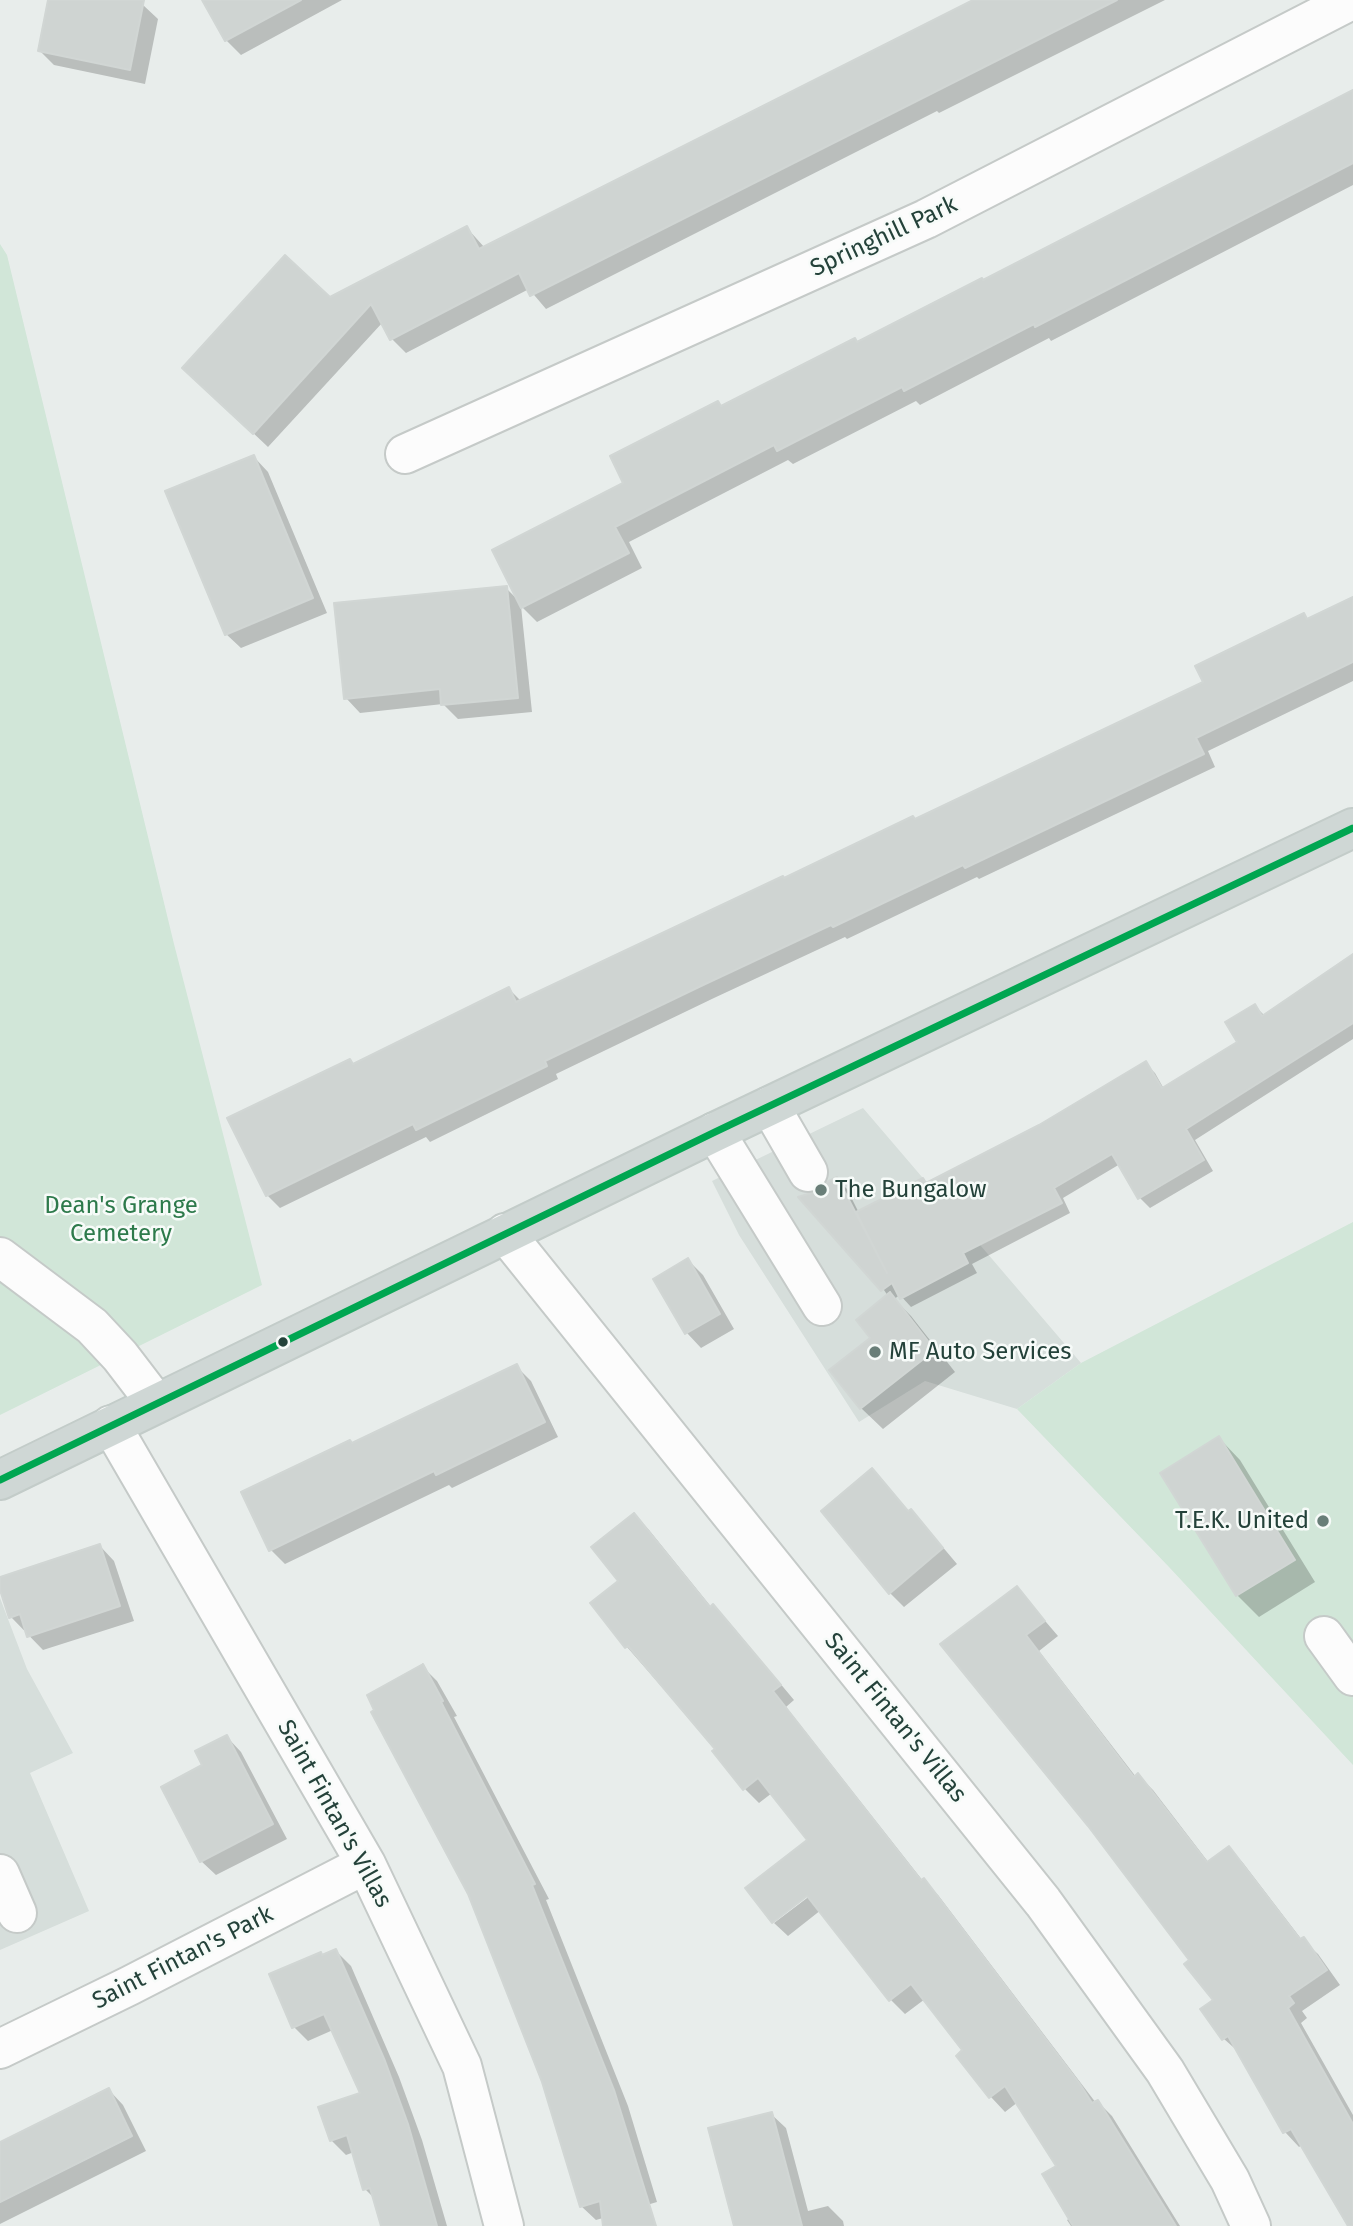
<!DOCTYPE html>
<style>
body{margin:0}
canvas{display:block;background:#e8edeb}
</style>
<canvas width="1353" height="2226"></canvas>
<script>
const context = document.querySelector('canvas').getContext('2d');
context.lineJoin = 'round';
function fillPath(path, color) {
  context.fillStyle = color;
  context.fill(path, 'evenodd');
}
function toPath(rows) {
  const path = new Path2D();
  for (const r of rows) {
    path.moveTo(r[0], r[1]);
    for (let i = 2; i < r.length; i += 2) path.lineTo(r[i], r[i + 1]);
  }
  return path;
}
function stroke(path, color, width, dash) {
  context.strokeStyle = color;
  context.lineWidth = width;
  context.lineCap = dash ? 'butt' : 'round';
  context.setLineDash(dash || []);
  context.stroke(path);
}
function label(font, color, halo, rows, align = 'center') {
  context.font = font + ' "Fira Sans",sans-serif';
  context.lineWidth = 5;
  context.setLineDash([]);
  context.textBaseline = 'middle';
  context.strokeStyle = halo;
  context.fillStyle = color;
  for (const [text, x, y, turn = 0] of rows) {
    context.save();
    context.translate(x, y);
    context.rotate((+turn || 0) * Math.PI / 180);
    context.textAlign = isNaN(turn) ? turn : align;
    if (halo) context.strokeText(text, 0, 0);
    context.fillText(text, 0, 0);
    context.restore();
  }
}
const built = toPath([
 [863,1108,1081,1363,1017,1409,925,1381,859,1422,739,1235,712,1181],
 [0,1598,27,1669,73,1753,30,1773,89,1911,0,1950]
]);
const green = toPath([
 [0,244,7,255,174,944,262,1285,0,1415],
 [1353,1222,1353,1765,1169,1567,1017,1409,1081,1363]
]);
const shadow = toPath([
 [49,0,120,0,143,5,158,19,145,84,54,65,39,50],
 [204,0,342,0,241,55,226,40],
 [977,0,1165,0,939,113,937,111,546,309,529,289,406,353,391,338,383,322,268,447,199,382,330,299,467,228,485,248],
 [1353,92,1353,185,1051,341,1049,338,920,405,916,401,793,464,788,460,629,542,642,568,537,622,521,606,532,712,458,719,443,704,360,713,346,698,506,588,518,600,626,483,722,408,984,282],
 [254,457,268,472,327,613,241,648,226,634],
 [1353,599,1353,681,1208,751,1215,767,979,879,977,877,847,939,845,937,714,998,556,1074,558,1079,430,1142,426,1137,280,1208,267,1195,354,1066,509,989,521,1001,915,821,1205,683,1304,616,1308,620],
 [1353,957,1353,1039,1195,1140,1213,1171,1150,1208,1140,1198,1120,1164,1063,1198,1070,1213,972,1264,977,1273,911,1307,900,1295,894,1299,911,1316,955,1372,883,1429,861,1408,872,1338,888,1296,819,1193,837,1179,847,1189,859,1213,923,1180,927,1184,1040,1126,1146,1064,1155,1073,1164,1089,1239,1043,1255,1006,1265,1016],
 [688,1260,703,1275,734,1329,701,1348,687,1333],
 [516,1366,531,1381,558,1437,452,1488,449,1485,285,1564,271,1550,352,1444],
 [1219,1438,1240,1460,1315,1582,1259,1617,1237,1595,1162,1473],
 [872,1471,909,1512,911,1511,925,1526,957,1564,904,1607,890,1593],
 [634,1515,649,1530,712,1608,713,1606,728,1621,794,1700,786,1707,923,1881,938,1895,1096,2103,1098,2102,1112,2116,1180,2226,1071,2226,1067,2220,1070,2218,1058,2166,1018,2102,1005,2112,991,2097,958,2056,965,2050,925,1999,905,2014,891,2000,821,1910,788,1936,774,1923,815,1892,810,1840,772,1793,759,1803,745,1789,717,1750,627,1647,592,1604,621,1581],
 [100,1546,114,1561,134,1621,43,1650,11,1617,0,1579],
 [1017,1588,1058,1636,1039,1651,1136,1777,1138,1775,1153,1790,1209,1863,1229,1848,1243,1863,1302,1940,1318,1954,1340,1985,1302,2011,1307,2018,1301,2023,1353,2115,1353,2210,1302,2145,1299,2147,1285,2132,1240,2053,1224,2039,1203,2009,1216,2001,1191,1960,1090,1825,943,1644],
 [422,1666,437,1681,457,1716,454,1717,549,1899,546,1900,628,2106,657,2202,596,2220,581,2206],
 [227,1737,241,1752,287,1839,216,1875,201,1861,205,1766],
 [336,1951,351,1966,399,2077,422,2140,447,2226,382,2226,375,2199,365,2189,354,2152,346,2155,331,2140,362,2094,333,2030,308,2041,294,2027,321,1954,324,1956],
 [109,2090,123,2105,146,2151,0,2224,0,2144],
 [771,2114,786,2128,808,2211,828,2206,843,2221,844,2226,736,2226]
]);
const building = toPath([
 [48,0,144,0,130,70,38,51,48,0],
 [202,0,301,0,225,41,202,0],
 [973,0,1117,0,530,296,519,273,390,340,371,304,253,434,182,368,285,255,330,297,467,226,479,249,973,0],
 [1353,90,1353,163,1035,327,1034,324,904,391,902,387,777,451,774,445,615,527,629,553,521,608,492,550,623,483,610,456,718,401,721,406,855,338,857,342,982,278,983,280,1353,90],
 [254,455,313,598,225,635,165,491,254,455],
 [507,586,518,698,441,705,440,689,344,699,334,603,507,586],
 [1353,597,1353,662,1196,738,1204,754,965,868,963,865,833,927,831,925,701,986,545,1061,547,1066,416,1130,413,1124,266,1196,227,1118,350,1059,353,1064,509,987,516,1002,783,876,784,878,913,816,915,819,1203,682,1195,666,1304,613,1307,619,1353,597],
 [1353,954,1353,1023,1186,1129,1204,1160,1138,1199,1112,1154,1054,1188,1062,1203,963,1253,968,1263,900,1299,892,1283,881,1291,798,1197,818,1191,827,1182,837,1177,887,1273,856,1212,923,1178,926,1183,1039,1125,1146,1061,1162,1088,1237,1042,1225,1022,1255,1004,1262,1016,1353,954],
 [688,1258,720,1314,685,1334,653,1279,688,1258],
 [890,1292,935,1350,860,1409,829,1370,870,1338,856,1320,890,1292],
 [517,1364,545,1422,436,1475,434,1471,269,1551,241,1492,350,1440,352,1443,517,1364],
 [1219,1436,1295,1560,1236,1596,1160,1473,1219,1436],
 [872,1468,908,1511,911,1509,943,1548,889,1594,821,1511,872,1468],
 [634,1513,710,1607,713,1604,781,1685,773,1691,921,1880,924,1878,1080,2084,1092,2103,1098,2100,1176,2226,1073,2226,1042,2174,1056,2166,1005,2086,989,2098,956,2056,962,2050,911,1984,889,2001,807,1896,772,1923,745,1888,807,1840,758,1778,743,1790,712,1751,715,1749,628,1646,625,1648,590,1603,618,1581,591,1547,634,1513],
 [100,1544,120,1606,27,1637,20,1614,9,1618,0,1590,0,1577,100,1544],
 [1017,1586,1045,1621,1026,1635,1134,1777,1138,1773,1207,1862,1229,1846,1300,1939,1304,1937,1327,1970,1289,1996,1294,2003,1288,2008,1353,2124,1353,2226,1348,2226,1291,2129,1283,2133,1228,2036,1222,2040,1200,2009,1213,2000,1184,1964,1189,1960,1088,1826,940,1644,1017,1586],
 [423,1664,443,1701,441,1702,535,1884,532,1885,614,2090,656,2226,603,2226,600,2201,580,2207,542,2082,468,1894,371,1712,374,1710,367,1695,423,1664],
 [227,1735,273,1824,200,1862,161,1787,202,1765,195,1751,227,1735],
 [336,1949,385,2061,408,2124,437,2226,381,2226,370,2188,363,2190,347,2135,330,2141,318,2107,360,2093,324,2014,292,2028,269,1974,321,1952,322,1955,336,1949],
 [109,2088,132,2136,0,2202,0,2142,109,2088],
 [772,2112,802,2226,734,2226,708,2128,772,2112]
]);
const minor = toPath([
 [405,454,926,219,1352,0],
 [770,1106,808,1172],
 [715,1132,822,1306],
 [505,1233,1043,1902,1165,2071,1230,2180,1251,2226],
 [0,1257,92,1326,120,1356,156,1403],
 [111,1425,366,1864,462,2066,504,2226],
 [1324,1636,1353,1676],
 [0,1874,17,1913],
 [0,2049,129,1986,366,1864]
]);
const major = toPath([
 [0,1480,715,1132,1353,828]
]);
const bus1 = toPath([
 [0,1480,715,1132,1353,828]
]);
const markers = [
 [821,1190,7,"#697e78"],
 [283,1342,6,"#24423a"],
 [875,1352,7,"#697e78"],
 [1323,1521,7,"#697e78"]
];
const streetNames = [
 ["Springhill Park",884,237,-25],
 ["Saint Fintan's Villas",895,1718,51],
 ["Saint Fintan's Villas",334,1814,61],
 ["Saint Fintan's Park",183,1958,-27]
];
const poiNames = [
 ["The Bungalow",835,1190],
 ["MF Auto Services",889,1352],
 ["T.E.K. United",1309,1521,"right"]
];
const parkNames = [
 ["Dean's Grange",121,1206],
 ["Cemetery",121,1234]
];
fillPath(built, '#d6dedb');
fillPath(green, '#d1e6d8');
fillPath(shadow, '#0003');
fillPath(building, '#cfd4d2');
stroke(building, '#d1d6d4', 2);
stroke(minor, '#c5cac8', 42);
stroke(major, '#c3ccc9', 42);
stroke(minor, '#fcfcfc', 38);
stroke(major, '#cfd7d5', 38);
stroke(bus1, '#00a651', 7);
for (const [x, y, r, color] of markers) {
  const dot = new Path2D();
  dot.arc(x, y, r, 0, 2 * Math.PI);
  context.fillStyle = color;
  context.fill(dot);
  stroke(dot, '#f7fbf9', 2.5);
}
label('24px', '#24423a', '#f7fbf9', streetNames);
label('24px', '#24423a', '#f7fbf9', poiNames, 'left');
label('24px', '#2d7a4b', '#f7fbf9', parkNames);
</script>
